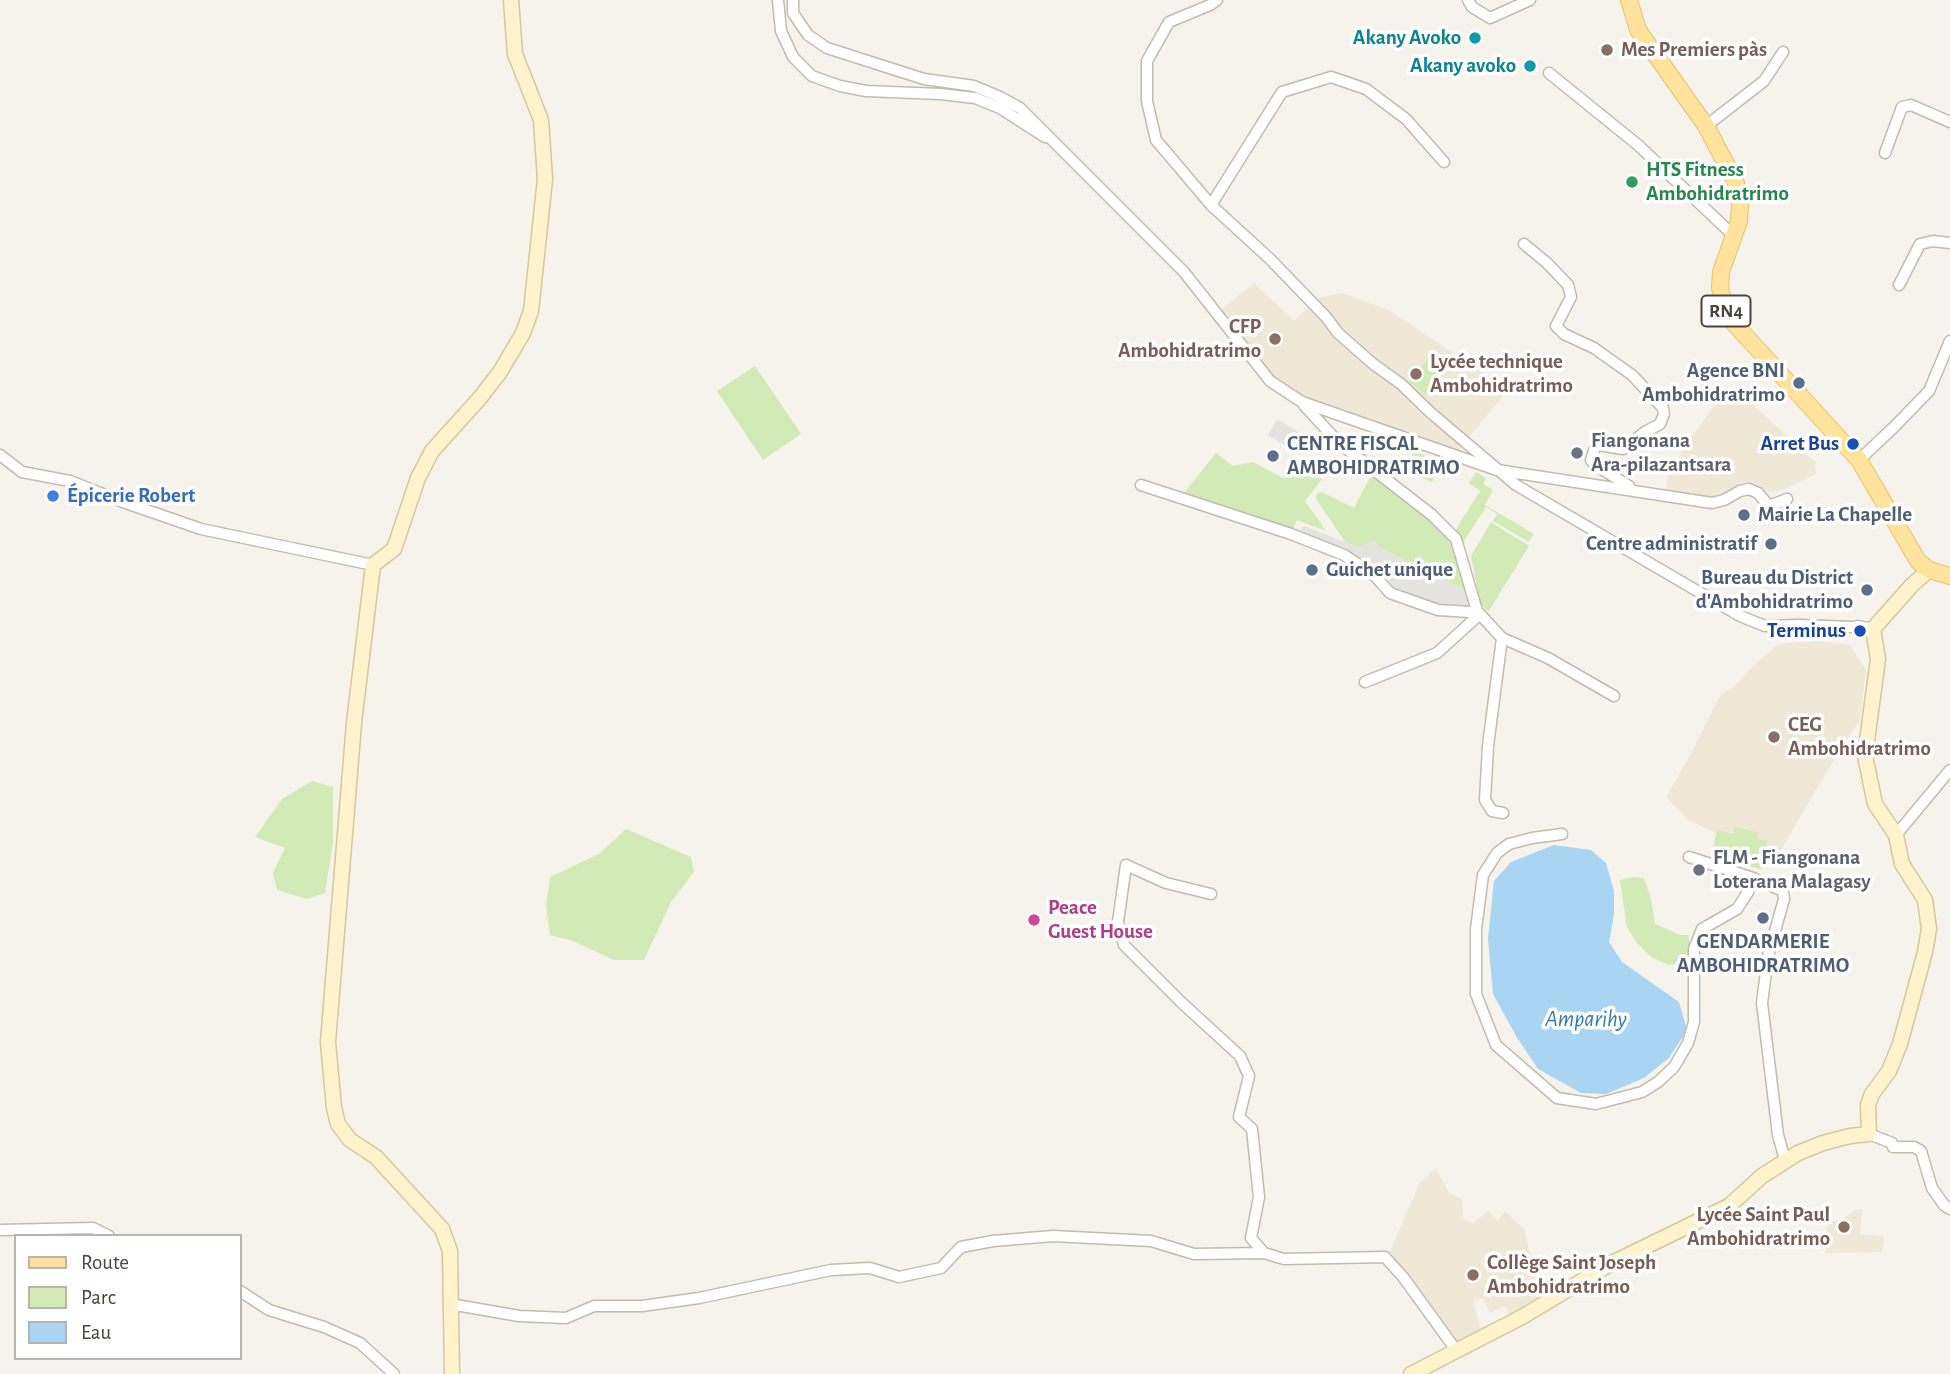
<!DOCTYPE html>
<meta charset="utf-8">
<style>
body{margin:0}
#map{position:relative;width:1950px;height:1374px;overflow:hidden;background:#f6f3ec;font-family:"Alegreya Sans",sans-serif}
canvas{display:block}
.legend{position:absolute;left:14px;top:1234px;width:228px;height:126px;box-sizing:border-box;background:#fff;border:2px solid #b7b4b0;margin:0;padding:9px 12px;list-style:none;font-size:21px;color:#4b4439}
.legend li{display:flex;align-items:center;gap:14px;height:35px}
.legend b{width:35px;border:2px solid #b7b4b0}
</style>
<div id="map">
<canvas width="1950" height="1374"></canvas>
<ul class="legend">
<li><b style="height:9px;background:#ffe39c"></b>Route</li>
<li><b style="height:19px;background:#d2eab5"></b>Parc</li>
<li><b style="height:19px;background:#a9d4f2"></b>Eau</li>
</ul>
</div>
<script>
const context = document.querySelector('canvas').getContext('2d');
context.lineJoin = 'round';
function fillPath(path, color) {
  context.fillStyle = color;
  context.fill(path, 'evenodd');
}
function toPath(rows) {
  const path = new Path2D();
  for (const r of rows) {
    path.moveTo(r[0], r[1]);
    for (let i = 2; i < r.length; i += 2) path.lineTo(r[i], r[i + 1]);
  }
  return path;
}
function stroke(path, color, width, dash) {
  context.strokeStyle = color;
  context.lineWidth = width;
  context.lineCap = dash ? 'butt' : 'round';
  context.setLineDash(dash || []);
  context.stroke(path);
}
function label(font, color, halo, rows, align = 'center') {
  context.font = font + ' "Alegreya Sans",sans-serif';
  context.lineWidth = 7;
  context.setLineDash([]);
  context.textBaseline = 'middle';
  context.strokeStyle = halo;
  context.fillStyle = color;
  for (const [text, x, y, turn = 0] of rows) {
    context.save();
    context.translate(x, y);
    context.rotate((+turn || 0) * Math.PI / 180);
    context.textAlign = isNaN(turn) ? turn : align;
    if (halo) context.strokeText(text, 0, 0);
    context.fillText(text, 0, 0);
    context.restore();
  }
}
const education = toPath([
 [1254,283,1294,321,1318,298,1342,293,1389,310,1508,390,1456,453,1313,402,1290,390,1272,377,1218,312],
 [1738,391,1815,462,1816,474,1783,490,1727,499,1666,490,1668,476,1685,446,1716,403],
 [1816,641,1850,645,1866,670,1860,720,1822,779,1775,861,1688,820,1666,797,1688,759,1720,695,1734,687,1752,667,1778,644],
 [1436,1168,1449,1193,1462,1199,1463,1219,1473,1223,1488,1211,1498,1221,1505,1211,1525,1230,1529,1251,1551,1298,1511,1320,1505,1306,1490,1313,1482,1298,1473,1302,1482,1333,1457,1345,1390,1252,1419,1184],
 [1856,1209,1862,1210,1860,1234,1884,1236,1882,1252,1826,1253,1824,1242,1828,1221,1841,1221]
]);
const green = toPath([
 [1433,352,1450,365,1426,395,1409,382],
 [755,366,801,434,763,460,717,391],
 [1414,451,1440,462,1432,482,1406,471],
 [1216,453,1233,466,1253,462,1283,478,1305,466,1322,479,1305,501,1326,531,1297,520,1291,534,1184,493],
 [1476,472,1486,478,1483,484,1493,490,1485,505,1534,534,1529,542,1493,521,1497,514,1486,507,1464,541,1453,534,1480,491,1469,483],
 [1372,474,1425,513,1449,541,1462,563,1465,590,1380,548,1358,547,1345,542,1316,499,1316,496,1318,493,1322,492,1354,508],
 [1491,522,1529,546,1488,612,1480,603,1471,556],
 [312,781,333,787,333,842,325,893,307,899,277,890,273,873,285,848,255,837,282,799],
 [1735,827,1758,832,1757,839,1767,841,1761,869,1711,858,1717,830,1733,834],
 [626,829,691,857,694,872,671,902,644,960,614,960,573,941,550,935,546,905,550,877,599,854],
 [1633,877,1644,878,1651,899,1655,924,1680,935,1688,935,1691,947,1691,956,1686,963,1669,965,1651,957,1637,943,1627,927,1620,880]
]);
const parking = toPath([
 [1277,419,1310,439,1300,455,1268,435],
 [1304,526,1358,547,1375,540,1380,548,1465,590,1469,608,1439,605,1391,586,1387,576,1298,534]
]);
const water = toPath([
 [1554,845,1591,850,1606,863,1614,891,1614,914,1609,942,1622,962,1679,1002,1687,1030,1669,1058,1644,1078,1606,1094,1581,1093,1538,1069,1516,1036,1493,994,1488,939,1494,881,1511,862]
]);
const street = toPath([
 [778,0,781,31,793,57,812,76,840,86,866,91,940,94,975,98,1000,108,1045,137],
 [793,0,793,13,808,35,827,48,924,79,974,86,1000,97,1020,108,1184,272,1270,381,1302,402,1497,470,1712,503,1724,500,1740,491,1749,489,1758,493,1769,506,1787,499],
 [1217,0,1210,5,1169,22,1147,61,1147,101,1156,140,1211,205,1270,259,1326,317,1338,333,1372,363,1401,384,1431,413,1516,485,1740,616,1765,626,1799,625,1853,627,1858,626,1873,629],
 [1468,0,1472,7,1490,18,1530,0],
 [1549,73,1638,145,1734,236],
 [1706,126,1764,81,1783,52],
 [1885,153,1902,107,1911,105,1950,122],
 [1211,205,1282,92,1331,77,1366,89,1406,119,1444,162],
 [1524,244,1547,263,1568,285,1571,297,1556,326,1564,334,1594,348,1632,375,1663,408,1664,414,1660,424,1645,432,1623,449,1599,445,1595,448,1591,460,1595,465,1629,486],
 [1899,285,1920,244,1933,241,1950,243],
 [1304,405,1338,442,1432,515,1456,539,1477,611,1502,638,1548,658,1614,696],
 [0,455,22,472,70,481,123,502,201,529,373,565],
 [1859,460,1894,427,1929,391,1950,341],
 [1141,485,1291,534,1344,555,1375,576,1390,593,1438,610,1470,612,1477,611],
 [1502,638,1488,746,1485,800,1492,811,1503,813],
 [1365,682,1437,653,1480,614],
 [1562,834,1532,838,1509,844,1497,853,1483,875,1476,929,1476,994,1496,1045,1557,1098,1596,1104,1642,1092,1658,1082,1674,1067,1688,1043,1694,1022,1694,949,1702,929,1737,909,1748,892,1753,878,1783,891,1784,899,1768,956,1762,1003,1778,1135,1785,1160],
 [1896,835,1950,770],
 [1689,857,1753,878],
 [1211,894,1166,883,1126,865,1118,922,1124,945,1182,1003,1240,1056,1249,1076,1239,1117,1252,1129,1259,1197,1251,1238,1264,1253],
 [1869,1134,1892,1143,1893,1147,1914,1147,1921,1151,1932,1188,1944,1205,1950,1209],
 [0,1230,93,1228,109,1236],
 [240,1291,269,1310,324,1327,360,1343,394,1374],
 [450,1304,519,1316,566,1318,594,1306,642,1306,699,1298,831,1270,870,1268,899,1277,941,1268,961,1247,993,1241,1053,1236,1151,1241,1194,1254,1264,1253,1284,1259,1385,1257,1403,1277,1456,1350]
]);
const secondary = toPath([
 [452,1374,450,1251,442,1229,376,1157,350,1140,338,1124,334,1108,328,1042,354,723,373,565,394,549,418,478,432,451,479,399,500,372,523,333,531,311,545,179,541,120,515,54,511,0],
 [1411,1374,1522,1317,1610,1264,1729,1206,1762,1176,1798,1153,1823,1143,1850,1136,1869,1134,1868,1105,1872,1094,1889,1071,1900,1044,1925,952,1929,929,1925,900,1902,864,1896,835,1875,804,1865,756,1878,659,1873,629,1912,585,1929,570]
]);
const primary = toPath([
 [1629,0,1638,30,1706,126,1736,183,1740,205,1739,221,1721,272,1720,288,1725,309,1731,320,1859,460,1918,561,1929,570,1950,576]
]);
const markers = [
 [1475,38,7,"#0f9aa8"],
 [1607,50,7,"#8d6e63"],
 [1530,66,7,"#0f9aa8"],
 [1632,182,7,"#2e9e5b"],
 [1275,339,7,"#8d6e63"],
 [1416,374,7,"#8d6e63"],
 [1799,383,7,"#5c6f8a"],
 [1853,444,7,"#1a4fb4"],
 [1577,453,7,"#6b7280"],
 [1273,456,7,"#5c6f8a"],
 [53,496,7,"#3f7fe0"],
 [1744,515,7,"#5c6f8a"],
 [1771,544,7,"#5c6f8a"],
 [1312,570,7,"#5c6f8a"],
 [1867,590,7,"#5c6f8a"],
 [1860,631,7,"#1a4fb4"],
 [1774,737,7,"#8d6e63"],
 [1699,870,7,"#6b7280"],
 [1763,918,7,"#5c6f8a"],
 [1034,920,7,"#d1479c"],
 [1844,1227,7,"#8d6e63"],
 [1473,1275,7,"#8d6e63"]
];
const shields = [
 [1726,311,49]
];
const shieldNames = [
 ["RN4",1726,311]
];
const cultureNames = [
 ["Akany Avoko",1461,38],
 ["Akany avoko",1516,66]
];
const educationNames = [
 ["Mes Premiers pàs",1621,50],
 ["CFP",1261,327,"right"],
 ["Ambohidratrimo",1261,351,"right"],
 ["Lycée technique",1430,362],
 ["Ambohidratrimo",1430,386],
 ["CEG",1788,725],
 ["Ambohidratrimo",1788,749],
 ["Lycée Saint Paul",1830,1215,"right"],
 ["Ambohidratrimo",1830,1239,"right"],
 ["Collège Saint Joseph",1487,1263],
 ["Ambohidratrimo",1487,1287]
];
const leisureNames = [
 ["HTS Fitness",1646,170],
 ["Ambohidratrimo",1646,194]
];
const serviceNames = [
 ["Agence BNI",1785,371],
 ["Ambohidratrimo",1785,395],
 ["CENTRE FISCAL",1287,444,"left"],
 ["AMBOHIDRATRIMO",1287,468,"left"],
 ["Mairie La Chapelle",1758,515,"left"],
 ["Centre administratif",1757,544],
 ["Guichet unique",1326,570,"left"],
 ["Bureau du District",1853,578],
 ["d'Ambohidratrimo",1853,602],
 ["GENDARMERIE",1763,942,"center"],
 ["AMBOHIDRATRIMO",1763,966,"center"]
];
const worshipNames = [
 ["Fiangonana",1591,441],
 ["Ara-pilazantsara",1591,465],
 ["FLM - Fiangonana",1713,858],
 ["Loterana Malagasy",1713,882]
];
const transitNames = [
 ["Arret Bus",1839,444],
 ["Terminus",1846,631]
];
const shopNames = [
 ["Épicerie Robert",67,496]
];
const hotelNames = [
 ["Peace",1048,908],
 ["Guest House",1048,932]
];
const waterNames = [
 ["Amparihy",1586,1019]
];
fillPath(education, '#efe8d6');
fillPath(green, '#d2eab5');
fillPath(parking, '#e5e3e0');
fillPath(water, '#a9d4f2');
stroke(street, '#c2bbae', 13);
stroke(secondary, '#d6c79b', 17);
stroke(primary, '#e6c16a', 18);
stroke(street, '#fff', 10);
stroke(secondary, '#fff3cd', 14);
stroke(primary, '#ffe39c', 16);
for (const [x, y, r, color] of markers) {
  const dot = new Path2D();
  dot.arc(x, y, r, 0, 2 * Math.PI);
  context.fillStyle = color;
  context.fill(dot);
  stroke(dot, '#fff', 2.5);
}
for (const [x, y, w] of shields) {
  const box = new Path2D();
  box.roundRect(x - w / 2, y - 15.5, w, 31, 5);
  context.fillStyle = '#fff';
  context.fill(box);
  stroke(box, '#4b4439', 2);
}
label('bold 19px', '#4b4439', null, shieldNames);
label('bold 21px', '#0d838f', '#fff', cultureNames, 'right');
label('bold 21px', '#785e54', '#fff', educationNames, 'left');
label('bold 21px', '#27864d', '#fff', leisureNames, 'left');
label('bold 21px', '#4e5e75', '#fff', serviceNames, 'right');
label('bold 21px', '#5b616d', '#fff', worshipNames, 'left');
label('bold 21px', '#164399', '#fff', transitNames, 'right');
label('bold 21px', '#366cbe', '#fff', shopNames, 'left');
label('bold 21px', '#b23c85', '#fff', hotelNames, 'left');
label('italic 23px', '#2e7ab2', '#fff', waterNames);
</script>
